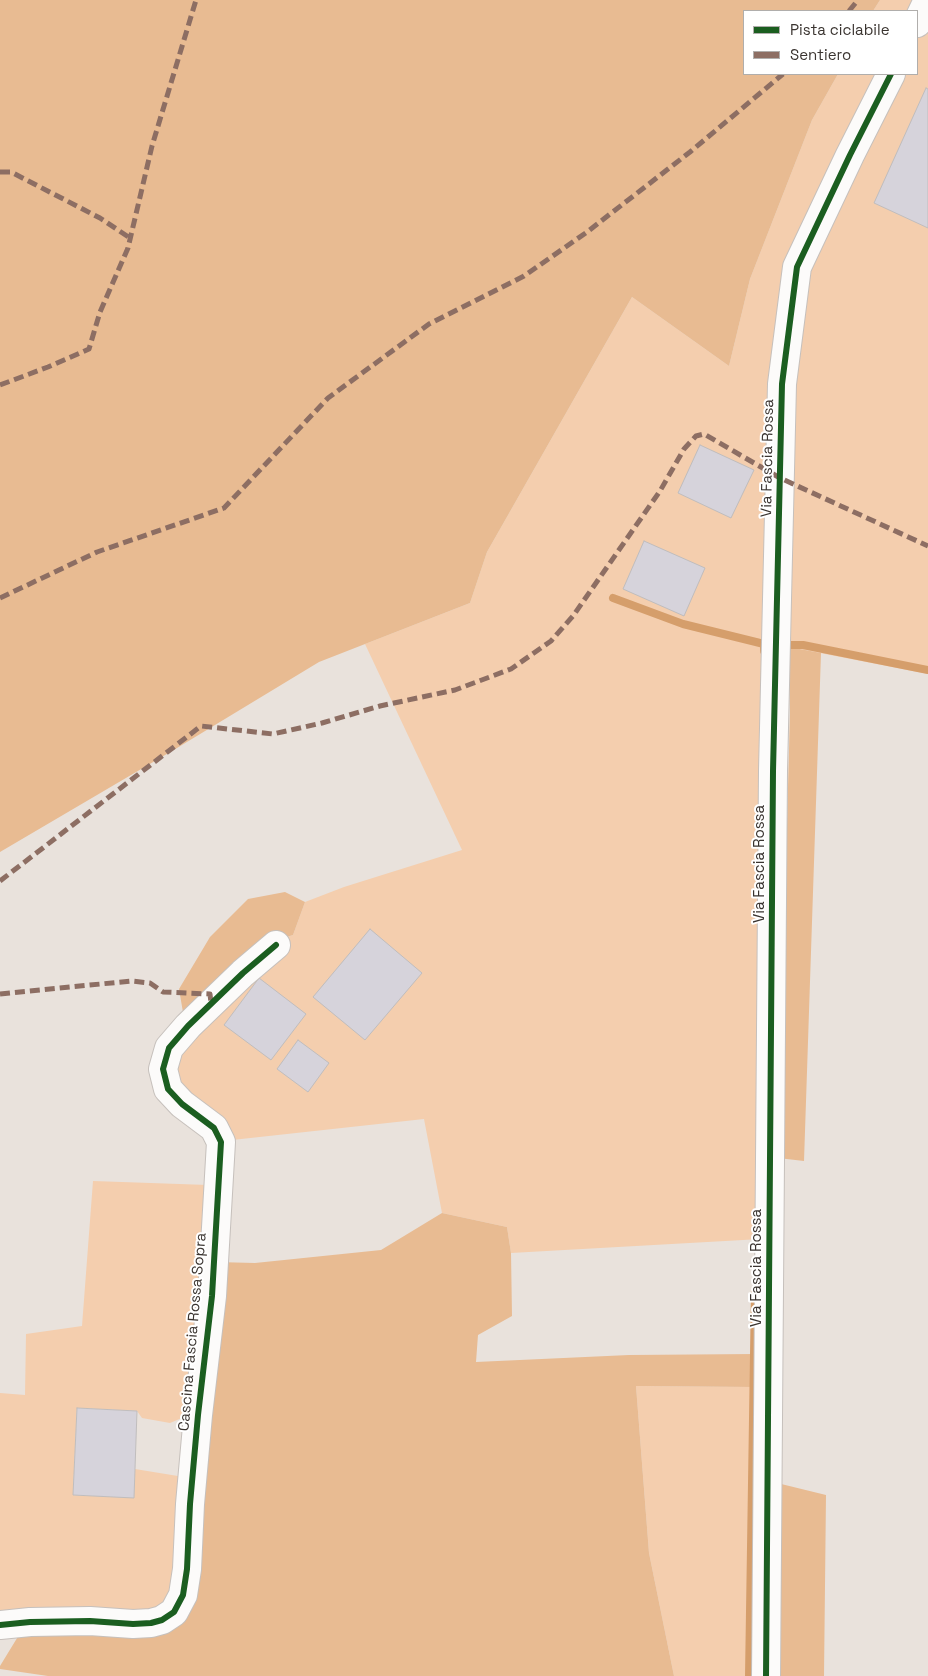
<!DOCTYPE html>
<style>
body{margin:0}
#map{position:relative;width:928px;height:1676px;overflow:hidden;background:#e9e2dc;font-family:"Space Grotesk",sans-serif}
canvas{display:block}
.legend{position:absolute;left:743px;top:10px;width:175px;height:65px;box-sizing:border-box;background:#fff;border:1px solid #b0aeac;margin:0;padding:6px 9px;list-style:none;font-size:15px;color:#3a3430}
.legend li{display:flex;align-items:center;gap:10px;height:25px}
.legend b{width:25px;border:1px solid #b0aeac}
</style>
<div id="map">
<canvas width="928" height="1676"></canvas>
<ul class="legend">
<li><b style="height:6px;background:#1b5e20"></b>Pista ciclabile</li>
<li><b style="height:6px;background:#8d6e63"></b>Sentiero</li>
</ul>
</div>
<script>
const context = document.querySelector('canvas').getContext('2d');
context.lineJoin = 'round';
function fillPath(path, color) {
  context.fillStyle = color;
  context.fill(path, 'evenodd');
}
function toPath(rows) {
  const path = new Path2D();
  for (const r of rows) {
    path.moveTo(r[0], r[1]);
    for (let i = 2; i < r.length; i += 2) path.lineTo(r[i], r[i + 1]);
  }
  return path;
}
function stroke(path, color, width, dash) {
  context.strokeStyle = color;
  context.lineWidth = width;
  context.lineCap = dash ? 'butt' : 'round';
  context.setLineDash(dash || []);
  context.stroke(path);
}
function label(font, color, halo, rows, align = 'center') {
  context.font = font + ' "Space Grotesk",sans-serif';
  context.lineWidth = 4;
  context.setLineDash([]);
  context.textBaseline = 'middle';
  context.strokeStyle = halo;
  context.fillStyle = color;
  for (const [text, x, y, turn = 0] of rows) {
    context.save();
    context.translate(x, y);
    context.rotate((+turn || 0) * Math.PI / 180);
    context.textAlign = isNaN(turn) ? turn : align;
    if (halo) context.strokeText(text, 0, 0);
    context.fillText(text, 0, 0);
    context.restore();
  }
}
const green = toPath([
 [880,0,928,0,928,674,789,647,761,1239,511,1253,507,1227,442,1213,424,1119,223,1141,184,1102,171,1049,260,945,293,935,305,902,344,887,462,850,365,644,470,603,487,552,632,297,729,366,750,279,812,120,838,74,917,74,917,11,873,11],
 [93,1181,208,1185,189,1415,170,1423,142,1418,137,1411,77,1408,73,1495,133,1497,135,1469,184,1477,172,1596,151,1615,0,1618,0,1393,25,1395,26,1334,82,1326],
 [636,1386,754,1387,755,1676,674,1676,649,1553]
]);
const forest = toPath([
 [0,0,880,0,873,11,744,11,744,74,838,74,812,120,750,279,729,366,632,297,487,552,470,603,319,662,177,748,0,852],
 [789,647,821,653,804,1161,778,1158,790,713],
 [285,892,305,902,293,935,260,945,185,1024,179,989,210,937,248,899],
 [442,1213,507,1227,511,1253,512,1316,478,1335,476,1362,629,1355,755,1354,754,1387,636,1386,649,1553,674,1676,48,1676,0,1669,0,1666,22,1630,183,1617,216,1262,255,1263,381,1250],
 [773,1482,826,1495,824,1676,772,1676]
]);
const stream = toPath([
 [613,598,683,624,764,644,764,651],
 [789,645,803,645,928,670],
 [749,1676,755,1290]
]);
const building = toPath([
 [926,88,928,89,928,228,874,203,926,88],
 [700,445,754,470,731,518,678,493,700,445],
 [644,541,705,568,684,616,623,589,644,541],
 [370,929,422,973,365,1040,313,997,370,929],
 [259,978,306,1014,271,1060,224,1025,259,978],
 [298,1040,329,1063,308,1092,277,1069,298,1040],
 [77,1408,137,1411,134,1498,73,1495,77,1408]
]);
const minor = toPath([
 [917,23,928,0],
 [0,1625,30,1622,90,1621,133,1624,151,1623,162,1620,174,1612,183,1595,187,1569,190,1504,198,1415,212,1296,221,1142,214,1128,182,1104,168,1089,163,1069,169,1048,188,1026,243,973,276,945],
 [766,1676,773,771,782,384,797,267,850,155,891,74]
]);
const quiet = toPath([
 [849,11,858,0],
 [0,172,11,172,100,218,130,238],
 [0,385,48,367,89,349,100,312,128,248,152,146,196,0],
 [0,598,97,552,224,508,328,398,429,324,524,276,587,232,690,152,783,74],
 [0,881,201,726,273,734,322,723,380,706,455,690,511,669,551,641,573,616,660,491,684,449,696,436,704,434,780,478,928,546],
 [0,994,131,981,150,983,163,992,210,994,211,1003]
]);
const cycleway = toPath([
 [0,1625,30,1622,90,1621,133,1624,151,1623,162,1620,174,1612,183,1595,187,1569,190,1504,198,1415,212,1296,221,1142,214,1128,182,1104,168,1089,163,1069,169,1048,188,1026,243,973,276,945],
 [766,1676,773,771,782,384,797,267,850,155,891,74]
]);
const streetNames = [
 ["Via Fascia Rossa",768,458,-89],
 ["Via Fascia Rossa",760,864,-90],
 ["Via Fascia Rossa",757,1268,-90],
 ["Cascina Fascia Rossa Sopra",193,1332,-85]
];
fillPath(green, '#f4ceae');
fillPath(forest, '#e8bb92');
stroke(stream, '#d59e6b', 8);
fillPath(building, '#d6d3db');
stroke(building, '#c0bdbd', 1);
stroke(minor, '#c6c0bc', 30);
stroke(minor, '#fcfbfa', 28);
stroke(quiet, '#8d6e63', 5, [10, 5]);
stroke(cycleway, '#1b5e20', 6);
label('15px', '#3a3430', '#fff', streetNames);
</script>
